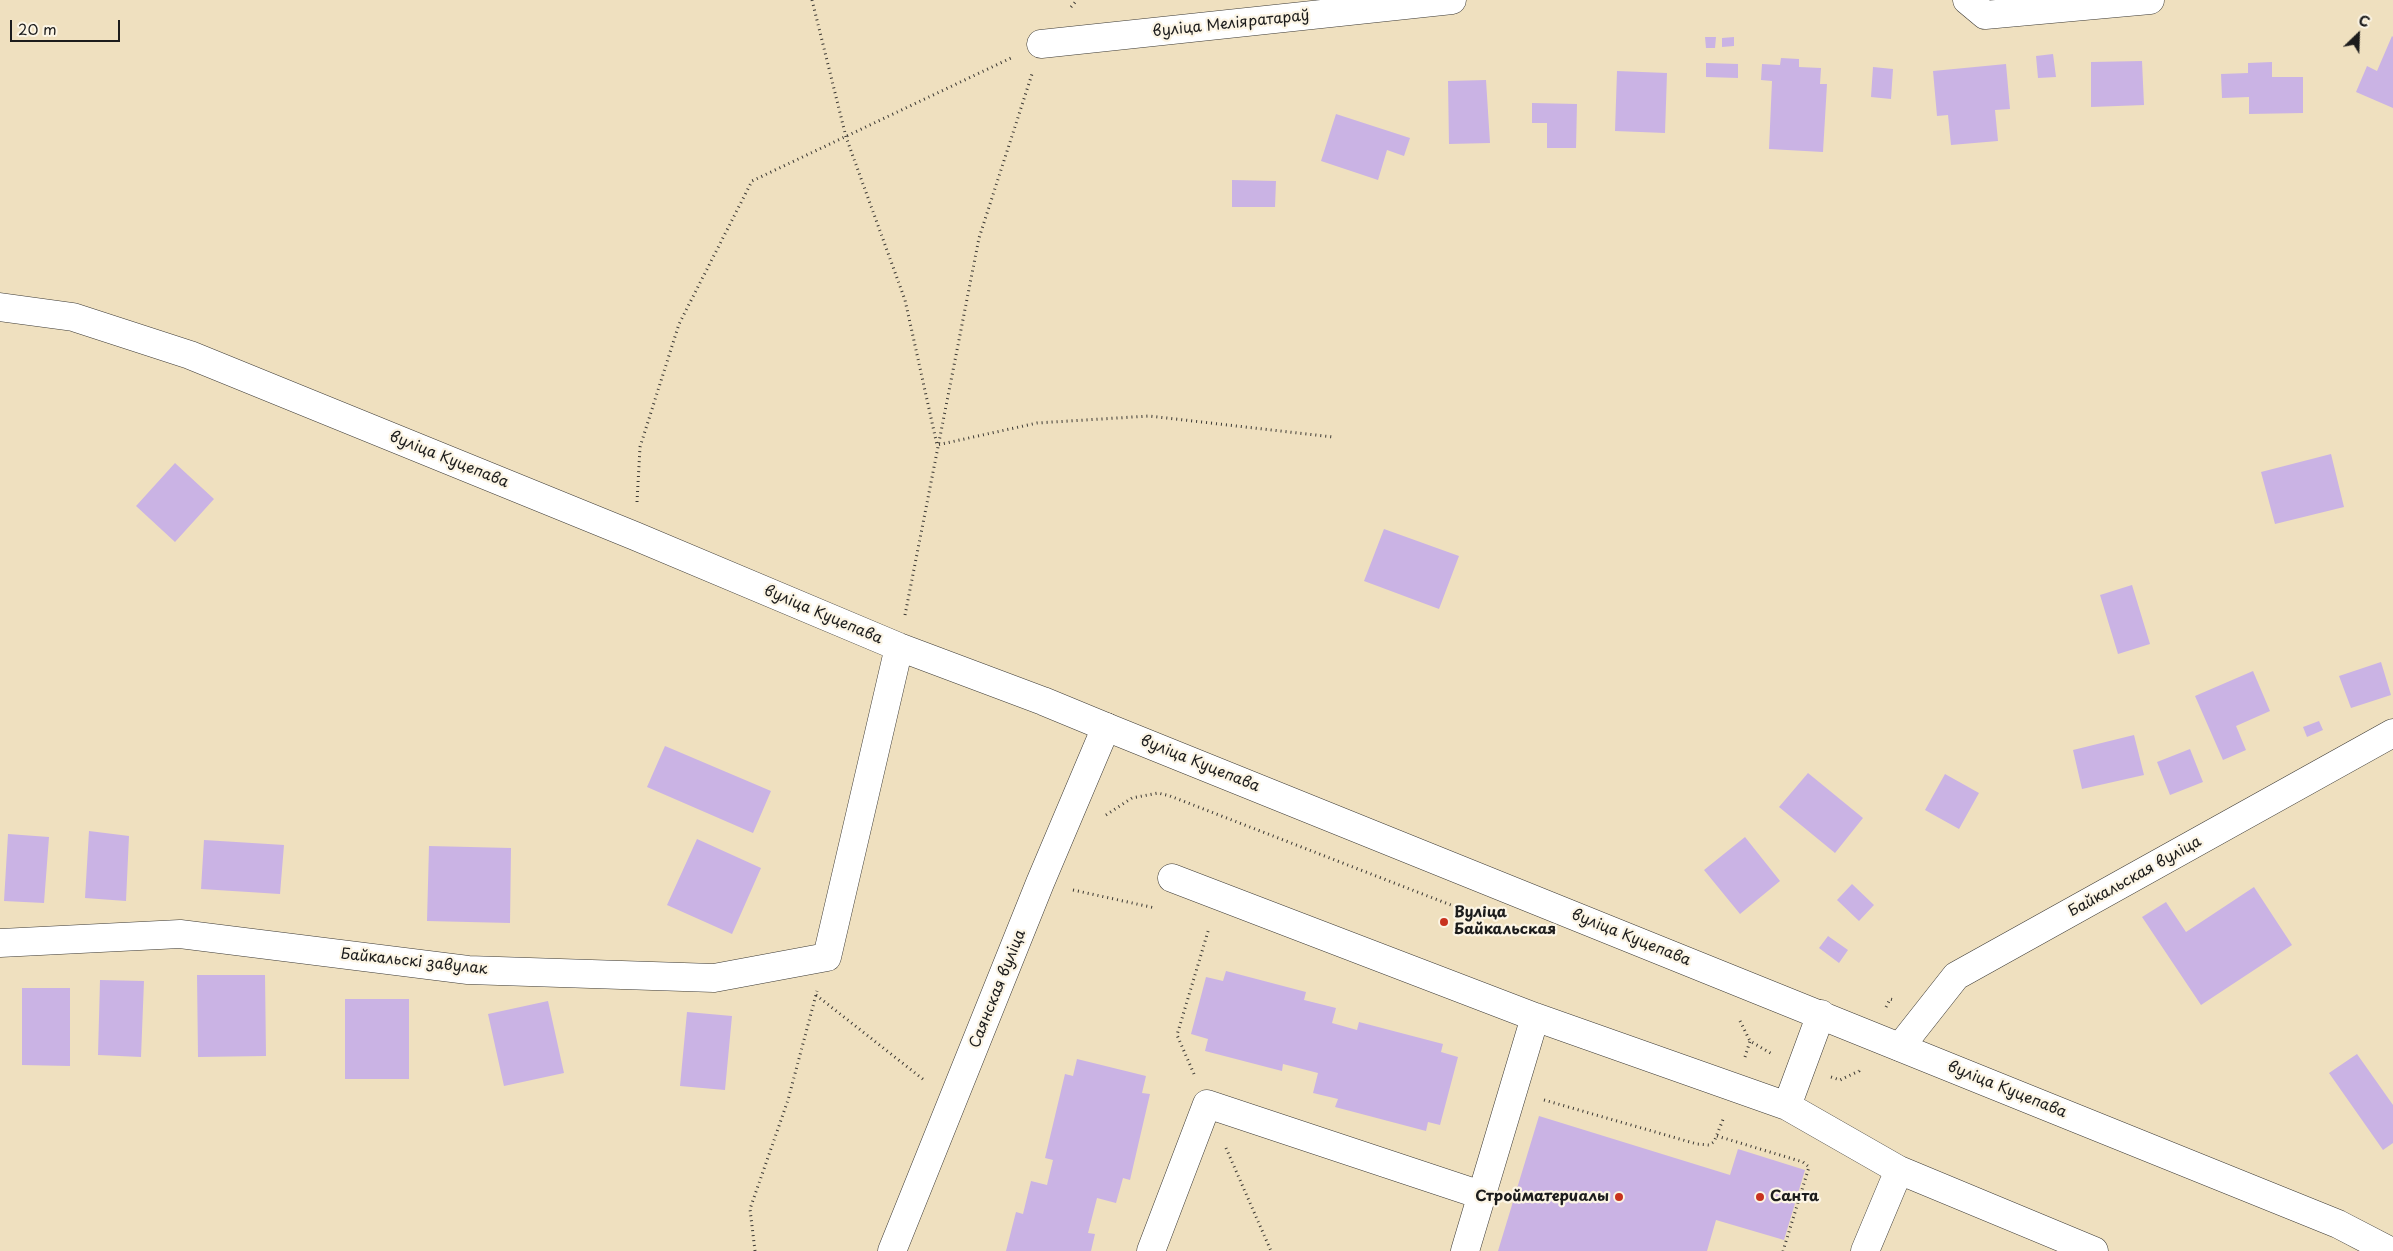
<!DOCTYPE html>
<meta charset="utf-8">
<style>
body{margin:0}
#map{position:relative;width:2393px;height:1251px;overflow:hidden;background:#efe0bf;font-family:"Playpen Sans",sans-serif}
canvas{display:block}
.north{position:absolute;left:2333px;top:10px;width:50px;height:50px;-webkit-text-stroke:4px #fcf5e5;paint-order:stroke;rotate:24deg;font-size:14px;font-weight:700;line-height:20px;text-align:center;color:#1c1c1c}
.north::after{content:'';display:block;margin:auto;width:18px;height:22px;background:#1c1c1c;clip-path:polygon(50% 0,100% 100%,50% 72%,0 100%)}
.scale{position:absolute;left:10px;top:20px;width:110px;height:22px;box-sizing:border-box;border:2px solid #1c1c1c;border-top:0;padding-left:6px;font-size:15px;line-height:18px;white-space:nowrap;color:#1c1c1c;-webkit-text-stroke:4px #fcf5e5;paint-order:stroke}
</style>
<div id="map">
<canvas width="2393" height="1251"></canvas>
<div class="north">С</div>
<div class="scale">20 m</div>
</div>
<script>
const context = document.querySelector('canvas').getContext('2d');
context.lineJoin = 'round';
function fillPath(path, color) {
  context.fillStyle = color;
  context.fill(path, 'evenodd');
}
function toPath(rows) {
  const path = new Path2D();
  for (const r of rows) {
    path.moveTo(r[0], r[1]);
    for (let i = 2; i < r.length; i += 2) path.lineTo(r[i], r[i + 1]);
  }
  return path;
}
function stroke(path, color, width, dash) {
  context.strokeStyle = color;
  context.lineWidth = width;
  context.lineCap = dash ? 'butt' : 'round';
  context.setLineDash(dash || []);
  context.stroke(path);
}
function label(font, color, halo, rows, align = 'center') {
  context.font = font + ' "Playpen Sans",sans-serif';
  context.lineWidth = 4.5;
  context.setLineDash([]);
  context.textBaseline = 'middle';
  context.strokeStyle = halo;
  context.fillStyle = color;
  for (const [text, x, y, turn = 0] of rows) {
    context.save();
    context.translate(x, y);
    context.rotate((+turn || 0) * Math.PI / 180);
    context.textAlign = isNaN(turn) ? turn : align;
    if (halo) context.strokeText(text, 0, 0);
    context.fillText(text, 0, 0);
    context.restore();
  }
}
const building = toPath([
 [2392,36,2393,37,2393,108,2356,92,2367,66,2377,71],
 [1705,37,1716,37,1715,48,1706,48],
 [1734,37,1734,46,1722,47,1722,38],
 [2053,54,2056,77,2038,78,2036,56],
 [1781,58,1799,59,1799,67,1821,68,1820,84,1827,84,1823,152,1769,149,1772,81,1761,80,1762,64,1780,65],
 [2142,61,2144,105,2091,107,2091,62],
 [2272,62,2272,77,2303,77,2303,113,2249,114,2249,97,2222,98,2221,74,2248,73,2248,63],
 [1706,63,1738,64,1738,78,1706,77],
 [2006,64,2010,109,1995,110,1998,141,1951,145,1948,115,1937,116,1933,71],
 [1873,67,1893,69,1891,99,1871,97],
 [1617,71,1667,73,1665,133,1615,131],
 [1486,80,1490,143,1449,144,1448,81],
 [1532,103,1577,104,1576,148,1547,148,1547,123,1532,123],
 [1336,114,1410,138,1404,156,1387,150,1378,180,1321,161],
 [1232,180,1276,181,1275,207,1232,207],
 [2331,454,2344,507,2275,524,2261,472],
 [175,463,214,499,175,542,136,506],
 [1384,529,1459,556,1439,609,1364,581],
 [2132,585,2150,644,2118,654,2100,595],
 [2381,662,2391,695,2351,708,2339,676],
 [2253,671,2270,711,2236,726,2246,750,2223,760,2195,696],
 [2319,721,2323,730,2307,737,2303,727],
 [2134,735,2144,775,2082,789,2073,750],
 [665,746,771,791,753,833,647,787],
 [2190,749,2203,782,2170,795,2157,762],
 [1808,773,1863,818,1835,853,1779,807],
 [1945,774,1979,793,1959,829,1925,810],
 [89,831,129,836,126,901,85,898],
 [8,834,49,837,44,903,4,901],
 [1745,837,1780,881,1740,914,1704,870],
 [697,839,761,868,732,934,667,905],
 [204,840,284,845,280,894,201,889],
 [429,846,511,848,510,923,427,921],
 [1852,884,1874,905,1859,921,1837,900],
 [2254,887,2292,945,2201,1005,2142,917,2166,902,2186,932],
 [1828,936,1848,950,1839,963,1819,948],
 [1226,971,1306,992,1304,1000,1336,1008,1332,1023,1357,1030,1359,1022,1443,1044,1441,1052,1458,1057,1440,1125,1428,1122,1426,1131,1335,1107,1338,1099,1313,1093,1318,1073,1283,1064,1282,1071,1205,1051,1208,1039,1191,1034,1206,977,1223,981],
 [197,975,265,975,266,1056,198,1057],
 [100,980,144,981,141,1057,98,1055],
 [22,988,70,988,70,1066,22,1065],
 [345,999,409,999,409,1079,345,1079],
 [548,1001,564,1073,504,1086,488,1014],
 [687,1012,732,1016,725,1090,680,1086],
 [2357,1054,2393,1105,2393,1143,2383,1150,2329,1073],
 [1077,1059,1146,1076,1142,1093,1150,1094,1130,1180,1123,1178,1116,1203,1097,1198,1088,1233,1095,1234,1091,1251,1006,1251,1016,1212,1023,1214,1031,1181,1047,1185,1053,1160,1045,1158,1065,1074,1073,1076],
 [1539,1116,1730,1175,1738,1149,1805,1170,1784,1240,1716,1220,1707,1251,1498,1251]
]);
const path = toPath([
 [812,0,846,137,905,300,937,445,1037,423,1149,416,1333,437],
 [1071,7,1077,0],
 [637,502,640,447,679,324,752,181,1011,58],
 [905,615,979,238,1032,74],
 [1106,815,1132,798,1158,793,1170,796,1456,907],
 [1073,890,1155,908],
 [816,995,924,1080],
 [1886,1007,1890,999,1894,1000],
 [1740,1021,1750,1041,1772,1054],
 [1745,1057,1750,1041],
 [1194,1074,1177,1035,1209,928],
 [1831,1077,1840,1080,1859,1071,1860,1068],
 [1544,1100,1697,1144,1709,1145,1714,1142,1724,1117],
 [1717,1136,1803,1162,1809,1167,1783,1251],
 [1226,1148,1271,1251],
 [755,1251,750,1209,788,1100,817,991]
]);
const minor = toPath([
 [1967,0,1985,15,2150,0],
 [1041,44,1452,0],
 [0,307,73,317,190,355,635,536,899,647,1043,701,1106,727],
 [1172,878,1535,1017,1787,1106],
 [0,943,180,934,468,970,714,978,827,957,899,647],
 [1821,1014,1787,1106,1899,1170,2094,1251],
 [1900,1047,1956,976,2393,733],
 [1151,1251,1207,1104,1481,1195],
 [1465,1251,1535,1017],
 [1865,1251,1899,1170]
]);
const major = toPath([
 [892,1251,1040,883,1106,727,2338,1224,2390,1251]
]);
const markers = [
 [1444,922,5,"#c8321e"],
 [1619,1197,5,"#c8321e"],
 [1760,1197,5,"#c8321e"]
];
const streetNames = [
 ["вуліца Меліяратараў",1231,24,-6],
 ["вуліца Куцепава",449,460,22],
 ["вуліца Куцепава",823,615,23],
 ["вуліца Куцепава",1200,764,22],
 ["Байкальская вуліца",2135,877,-29],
 ["вуліца Куцепава",1631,938,22],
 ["Байкальскі завулак",414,962,6],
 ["Саянская вуліца",998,989,-68],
 ["вуліца Куцепава",2007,1090,22]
];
const poiNames = [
 ["Вуліца",1454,913],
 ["Байкальская",1454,930],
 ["Стройматериалы",1609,1197,"right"],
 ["Санта",1770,1197]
];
fillPath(building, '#cab3e4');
stroke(minor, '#3c3934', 29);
stroke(major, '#3c3934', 29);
stroke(path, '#3c3934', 3, [1, 4]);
stroke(minor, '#fff', 28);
stroke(major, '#fff', 28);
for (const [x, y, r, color] of markers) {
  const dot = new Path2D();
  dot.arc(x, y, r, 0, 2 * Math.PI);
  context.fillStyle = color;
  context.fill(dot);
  stroke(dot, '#fcf5e5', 2);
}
label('15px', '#1c1c1c', '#fcf5e5', streetNames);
label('bold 15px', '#1c1c1c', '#fcf5e5', poiNames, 'left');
</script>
